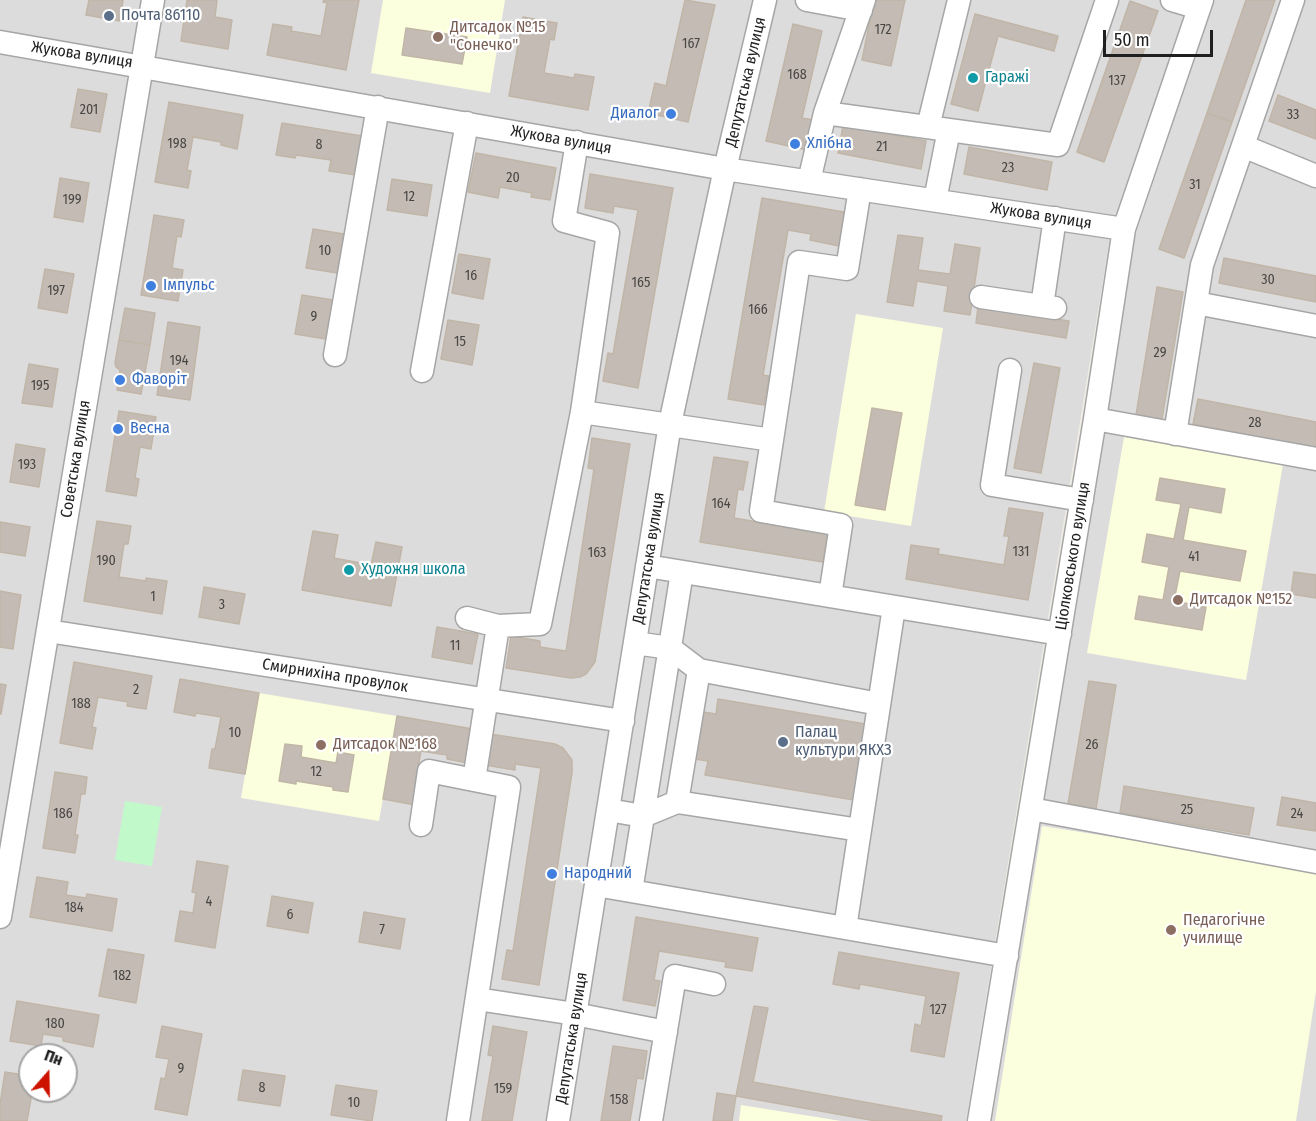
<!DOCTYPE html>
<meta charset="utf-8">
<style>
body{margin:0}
#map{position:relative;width:1316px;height:1121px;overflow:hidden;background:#f0ede5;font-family:"Fira Sans Condensed",sans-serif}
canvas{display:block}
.north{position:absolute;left:18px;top:1043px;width:60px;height:60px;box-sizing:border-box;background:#fff;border:2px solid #a5a5a5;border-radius:50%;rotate:20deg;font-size:16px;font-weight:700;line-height:24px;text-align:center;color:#1f1f1f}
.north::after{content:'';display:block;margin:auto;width:21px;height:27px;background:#cd1200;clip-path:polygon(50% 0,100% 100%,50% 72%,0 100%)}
.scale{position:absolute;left:1103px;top:30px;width:110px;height:27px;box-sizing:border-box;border:3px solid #1f1f1f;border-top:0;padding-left:8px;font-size:18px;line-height:21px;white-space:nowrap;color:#1f1f1f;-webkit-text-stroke:4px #fff;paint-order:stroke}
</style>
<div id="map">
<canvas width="1316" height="1121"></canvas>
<div class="north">Пн</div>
<div class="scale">50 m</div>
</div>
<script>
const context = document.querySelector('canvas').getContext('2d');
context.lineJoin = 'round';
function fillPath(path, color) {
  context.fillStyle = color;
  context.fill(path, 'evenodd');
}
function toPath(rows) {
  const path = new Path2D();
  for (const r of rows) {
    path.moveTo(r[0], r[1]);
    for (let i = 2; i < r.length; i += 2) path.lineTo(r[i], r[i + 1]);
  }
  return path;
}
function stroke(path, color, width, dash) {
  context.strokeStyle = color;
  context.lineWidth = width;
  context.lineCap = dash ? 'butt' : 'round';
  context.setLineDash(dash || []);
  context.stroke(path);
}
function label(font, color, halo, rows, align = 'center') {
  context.font = font + ' "Fira Sans Condensed",sans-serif';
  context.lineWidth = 4.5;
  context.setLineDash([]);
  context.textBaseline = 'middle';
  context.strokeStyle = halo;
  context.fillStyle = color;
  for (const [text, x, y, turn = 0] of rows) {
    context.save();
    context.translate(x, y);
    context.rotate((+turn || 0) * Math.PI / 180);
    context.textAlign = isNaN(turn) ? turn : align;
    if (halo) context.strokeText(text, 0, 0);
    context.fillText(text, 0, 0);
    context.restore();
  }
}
const residential = toPath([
 [0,0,1190,0,1112,225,966,1121,0,1121],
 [30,1055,66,1055,66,1091,30,1091],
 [1215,0,1316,0,1316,1121,988,1121,1132,245]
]);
const education = toPath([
 [383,0,505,0,490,93,371,73],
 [856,314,943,328,911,526,824,512],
 [1124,437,1283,464,1246,680,1087,653],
 [259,693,397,716,379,821,241,798],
 [1042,826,1316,869,1316,991,1296,1121,995,1121],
 [741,1105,841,1121,739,1121]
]);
const park = toPath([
 [125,801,162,807,152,866,115,860]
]);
const building = toPath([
 [89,0,123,0,120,21,86,15,89,0],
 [187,0,217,0,215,17,232,20,228,49,181,41,187,0],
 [324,0,359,0,346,70,267,55,273,24,292,27,291,31,321,36,327,3,323,2,324,0],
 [685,0,715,5,688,122,648,113,655,83,666,86,685,0],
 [874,0,905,0,891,66,862,60,874,0],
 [1246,0,1275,0,1232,122,1207,113,1246,0],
 [1130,1,1158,11,1104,162,1077,152,1130,1],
 [975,14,1058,36,1054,51,998,36,978,111,951,104,975,14],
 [523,17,557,23,554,40,550,39,544,73,574,78,575,74,594,77,588,110,509,96,523,17],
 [793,24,822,31,802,118,814,120,807,150,766,141,793,24],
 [406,28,467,37,462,64,402,55,406,28],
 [78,89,107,94,100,132,71,127,78,89],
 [1278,95,1316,110,1316,139,1269,121,1278,95],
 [169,102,243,115,237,149,221,145,221,142,193,137,187,170,191,171,188,188,155,182,169,102],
 [1207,113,1232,122,1184,258,1159,249,1207,113],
 [282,123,362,136,356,175,329,171,331,160,296,155,295,158,276,155,282,123],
 [843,126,926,141,921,169,838,153,843,126],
 [969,147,1052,162,1047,190,964,174,969,147],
 [476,153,556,168,550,200,531,197,532,193,500,187,498,198,468,192,476,153],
 [590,174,673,188,638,388,603,381,608,353,613,354,638,210,614,206,613,213,585,208,590,174],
 [60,178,89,183,83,222,54,217,60,178],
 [392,179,432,185,427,216,387,210,392,179],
 [762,198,844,212,839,246,810,240,811,234,788,230,763,375,769,376,764,405,728,399,762,198],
 [154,215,184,220,181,237,177,236,172,268,183,270,178,301,141,295,154,215],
 [313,229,344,234,337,273,306,268,313,229],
 [898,235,923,238,918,270,950,274,955,244,980,248,970,315,944,311,948,286,917,281,913,306,887,302,898,235],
 [459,254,490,259,483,299,452,293,459,254],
 [1224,258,1316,276,1316,302,1219,283,1224,258],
 [45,269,74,274,67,313,38,308,45,269],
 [1157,287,1183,292,1162,419,1136,415,1157,287],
 [302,295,333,300,326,339,295,334,302,295],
 [978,307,1069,321,1066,338,976,323,978,307],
 [125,308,155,313,150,345,119,340,125,308],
 [448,320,479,325,472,365,441,359,448,320],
 [168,322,200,327,190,400,157,395,168,322],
 [119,340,150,345,141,394,117,390,120,370,116,367,115,363,119,340],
 [1034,363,1060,368,1041,473,1014,468,1034,363],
 [29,364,58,369,52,407,22,403,29,364],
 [1198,399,1316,422,1316,448,1193,424,1198,399],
 [872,408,902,413,885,510,855,505,872,408],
 [119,411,156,417,151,449,140,447,135,478,139,479,136,496,106,491,119,411],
 [592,438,630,444,595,662,586,674,580,677,571,678,506,668,511,636,540,641,540,647,566,651,594,469,588,468,592,438],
 [16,444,45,449,39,487,10,482,16,444],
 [714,457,748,462,743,490,738,489,734,518,798,529,829,528,823,562,700,542,714,457],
 [1160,478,1225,489,1221,513,1189,507,1183,540,1246,551,1240,581,1180,571,1174,601,1206,607,1202,630,1135,619,1139,596,1163,600,1169,567,1142,562,1147,534,1174,539,1181,504,1156,500,1160,478],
 [1009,508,1043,513,1028,600,906,579,911,545,939,549,938,554,1004,565,1009,536,1004,536,1009,508],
 [97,521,131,526,128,544,124,544,119,577,146,581,146,578,167,581,162,614,84,601,97,521],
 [0,522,30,527,25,556,0,552,0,522],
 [313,531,338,535,334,558,371,565,376,542,402,547,391,606,302,590,313,531],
 [1294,572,1316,575,1316,598,1291,594,1294,572],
 [204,587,245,594,239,624,199,617,204,587],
 [0,591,21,595,13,649,0,647,0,591],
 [437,627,478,634,472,664,432,657,437,627],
 [74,662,152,676,146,709,127,706,128,702,98,697,92,727,96,728,92,749,60,743,74,662],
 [180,679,259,693,245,774,209,768,212,749,215,749,221,717,196,713,195,716,174,712,180,679],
 [1089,681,1116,685,1096,809,1068,804,1089,681],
 [0,684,6,685,1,714,0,714,0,684],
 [718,699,871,725,860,801,705,775,708,761,695,759,703,712,716,714,718,699],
 [397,716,473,729,468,763,447,759,447,755,421,751,415,783,419,784,415,805,383,799,397,716],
 [490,734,555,744,563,748,572,760,572,773,539,985,502,979,507,950,513,951,541,768,515,764,515,770,485,765,490,734],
 [285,744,302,746,301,757,336,763,338,752,354,755,348,792,333,790,333,787,296,781,296,784,279,781,285,744],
 [55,772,87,777,85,794,81,794,75,835,78,835,75,853,43,848,55,772],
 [1124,786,1254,808,1249,835,1120,813,1124,786],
 [1282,797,1316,803,1316,831,1277,825,1282,797],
 [197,861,228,866,215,948,175,941,180,911,193,913,196,893,192,892,197,861],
 [37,877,68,882,66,895,86,898,87,894,117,899,112,931,30,917,37,877],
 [272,896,313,903,308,933,267,926,272,896],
 [364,912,405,919,400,949,359,942,364,912],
 [636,917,758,938,752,971,725,967,726,962,659,951,654,980,660,981,655,1006,623,1000,636,917],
 [108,949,144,955,136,1003,99,996,108,949],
 [839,952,959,973,944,1057,911,1051,915,1024,921,1026,926,996,860,984,859,989,833,984,839,952],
 [17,1001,99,1015,93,1047,63,1041,63,1037,43,1034,41,1046,10,1041,17,1001],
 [754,1006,768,1008,753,1082,942,1116,941,1121,876,1121,736,1096,754,1006],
 [162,1026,202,1034,187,1115,155,1109,161,1078,165,1079,169,1059,156,1057,162,1026],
 [493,1026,527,1032,512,1121,482,1121,493,1056,488,1055,493,1026],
 [613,1046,647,1051,643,1079,637,1078,630,1121,601,1121,613,1046],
 [243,1070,285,1076,280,1106,238,1100,243,1070],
 [5,1072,30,1076,30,1091,35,1091,35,1094,32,1093,27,1121,0,1121,0,1104,5,1072],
 [336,1085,377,1091,372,1121,331,1115,336,1085],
 [717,1093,736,1096,732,1121,713,1121,717,1093]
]);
const minor = toPath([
 [807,0,861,10],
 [1172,0,1199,8],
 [0,42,725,169,1124,229],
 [825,113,1058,145,1107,0],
 [928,127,959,0],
 [1243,146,1316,176],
 [809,181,825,113,864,0],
 [935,200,949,130],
 [981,297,1055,308],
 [1196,303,1316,326],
 [1042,306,1055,218],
 [335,355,378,107],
 [1010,370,992,485,1082,500],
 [422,371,467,123],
 [582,412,772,440,799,262,847,269,860,189],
 [1095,419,1316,459],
 [1175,434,1202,265,1293,0],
 [772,440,761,511,841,525,830,596],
 [647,566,1060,634],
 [467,618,498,626,540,624,582,412,608,233,564,221,577,142],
 [48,631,623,721],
 [635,643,670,648,699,670,879,704],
 [474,780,498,626],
 [677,802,699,670],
 [1031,809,1316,862],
 [608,810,643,816,677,802,860,830],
 [421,825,429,771,509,787,458,1121],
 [596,885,1007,956],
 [631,891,682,572],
 [0,917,153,0],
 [845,928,894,607],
 [477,999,575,1014,666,1032],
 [558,1121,670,424,725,169,765,0],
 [651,1121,675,976,714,984],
 [979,1121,1095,419,1124,229,1202,0]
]);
const markers = [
 [109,16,6,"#5c6f8a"],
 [438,37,6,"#8d6e63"],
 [973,78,6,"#0f9aa8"],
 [671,114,6,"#3f7fe0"],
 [795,144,6,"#3f7fe0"],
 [151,286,6,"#3f7fe0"],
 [120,380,6,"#3f7fe0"],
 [118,429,6,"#3f7fe0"],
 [349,570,6,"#0f9aa8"],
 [1178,600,6,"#8d6e63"],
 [783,742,6,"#5c6f8a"],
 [321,745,6,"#8d6e63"],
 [552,874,6,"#3f7fe0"],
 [1171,930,6,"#8d6e63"]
];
const numberNames = [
 ["172",883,30],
 ["167",691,44],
 ["168",797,75],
 ["137",1117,81],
 ["201",89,110],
 ["33",1293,115],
 ["198",177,144],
 ["8",319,145],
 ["21",882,147],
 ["23",1008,168],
 ["20",513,178],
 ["31",1195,185],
 ["12",409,197],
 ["199",72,200],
 ["10",325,251],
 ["16",471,276],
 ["30",1268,280],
 ["165",641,283],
 ["197",56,291],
 ["166",758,310],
 ["9",314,317],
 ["15",460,342],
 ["29",1160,353],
 ["194",179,361],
 ["195",40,386],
 ["28",1255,423],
 ["193",27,465],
 ["164",721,504],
 ["131",1021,552],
 ["163",597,553],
 ["41",1194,557],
 ["190",106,561],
 ["1",153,597],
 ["3",222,605],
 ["11",455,646],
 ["2",136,690],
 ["188",81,704],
 ["10",235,733],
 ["26",1092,745],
 ["12",316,772],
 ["25",1187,810],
 ["186",63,814],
 ["24",1297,814],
 ["4",209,902],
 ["184",74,908],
 ["6",290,915],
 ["7",382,930],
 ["182",122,976],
 ["127",938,1010],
 ["180",55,1024],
 ["9",181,1069],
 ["8",262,1088],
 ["159",503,1089],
 ["158",619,1100],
 ["10",354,1103]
];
const serviceNames = [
 ["Почта 86110",121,16],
 ["Палац",795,733],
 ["культури ЯКХЗ",795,751]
];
const educationNames = [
 ["Дитсадок №15",450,28],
 ["\"Сонечко\"",450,46],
 ["Дитсадок №152",1190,600],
 ["Дитсадок №168",333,745],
 ["Педагогічне",1183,921],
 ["училище",1183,939]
];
const streetNames = [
 ["Жукова вулиця",82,55,9],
 ["Депутатська вулиця",746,82,-77],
 ["Жукова вулиця",561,140,10],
 ["Жукова вулиця",1041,216,9],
 ["Советська вулиця",76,459,-81],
 ["Ціолковського вулиця",1073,556,-81],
 ["Депутатська вулиця",649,558,-81],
 ["Смирнихіна провулок",335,676,9],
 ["Депутатська вулиця",572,1038,-81]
];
const cultureNames = [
 ["Гаражі",985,78],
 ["Художня школа",361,570]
];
const shopNames = [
 ["Диалог",659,114,"right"],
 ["Хлібна",807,144],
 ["Імпульс",163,286],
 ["Фаворіт",132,380],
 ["Весна",130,429],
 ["Народний",564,874]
];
fillPath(residential, '#dddcdc');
fillPath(education, '#fcffde');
fillPath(park, '#c2f9cb');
fillPath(building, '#c4bcb4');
stroke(building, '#c1b5a7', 1.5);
stroke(minor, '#a6a6a6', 25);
stroke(minor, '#fff', 22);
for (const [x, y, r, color] of markers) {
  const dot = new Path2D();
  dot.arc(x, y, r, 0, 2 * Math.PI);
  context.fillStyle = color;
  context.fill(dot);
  stroke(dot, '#fff', 2);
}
label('14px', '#484644', null, numberNames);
label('16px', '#4e5e75', '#fff', serviceNames, 'left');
label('16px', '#785e54', '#fff', educationNames, 'left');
label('16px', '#1f1f1f', '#fff', streetNames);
label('16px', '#0d838f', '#fff', cultureNames, 'left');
label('16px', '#366cbe', '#fff', shopNames, 'left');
</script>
